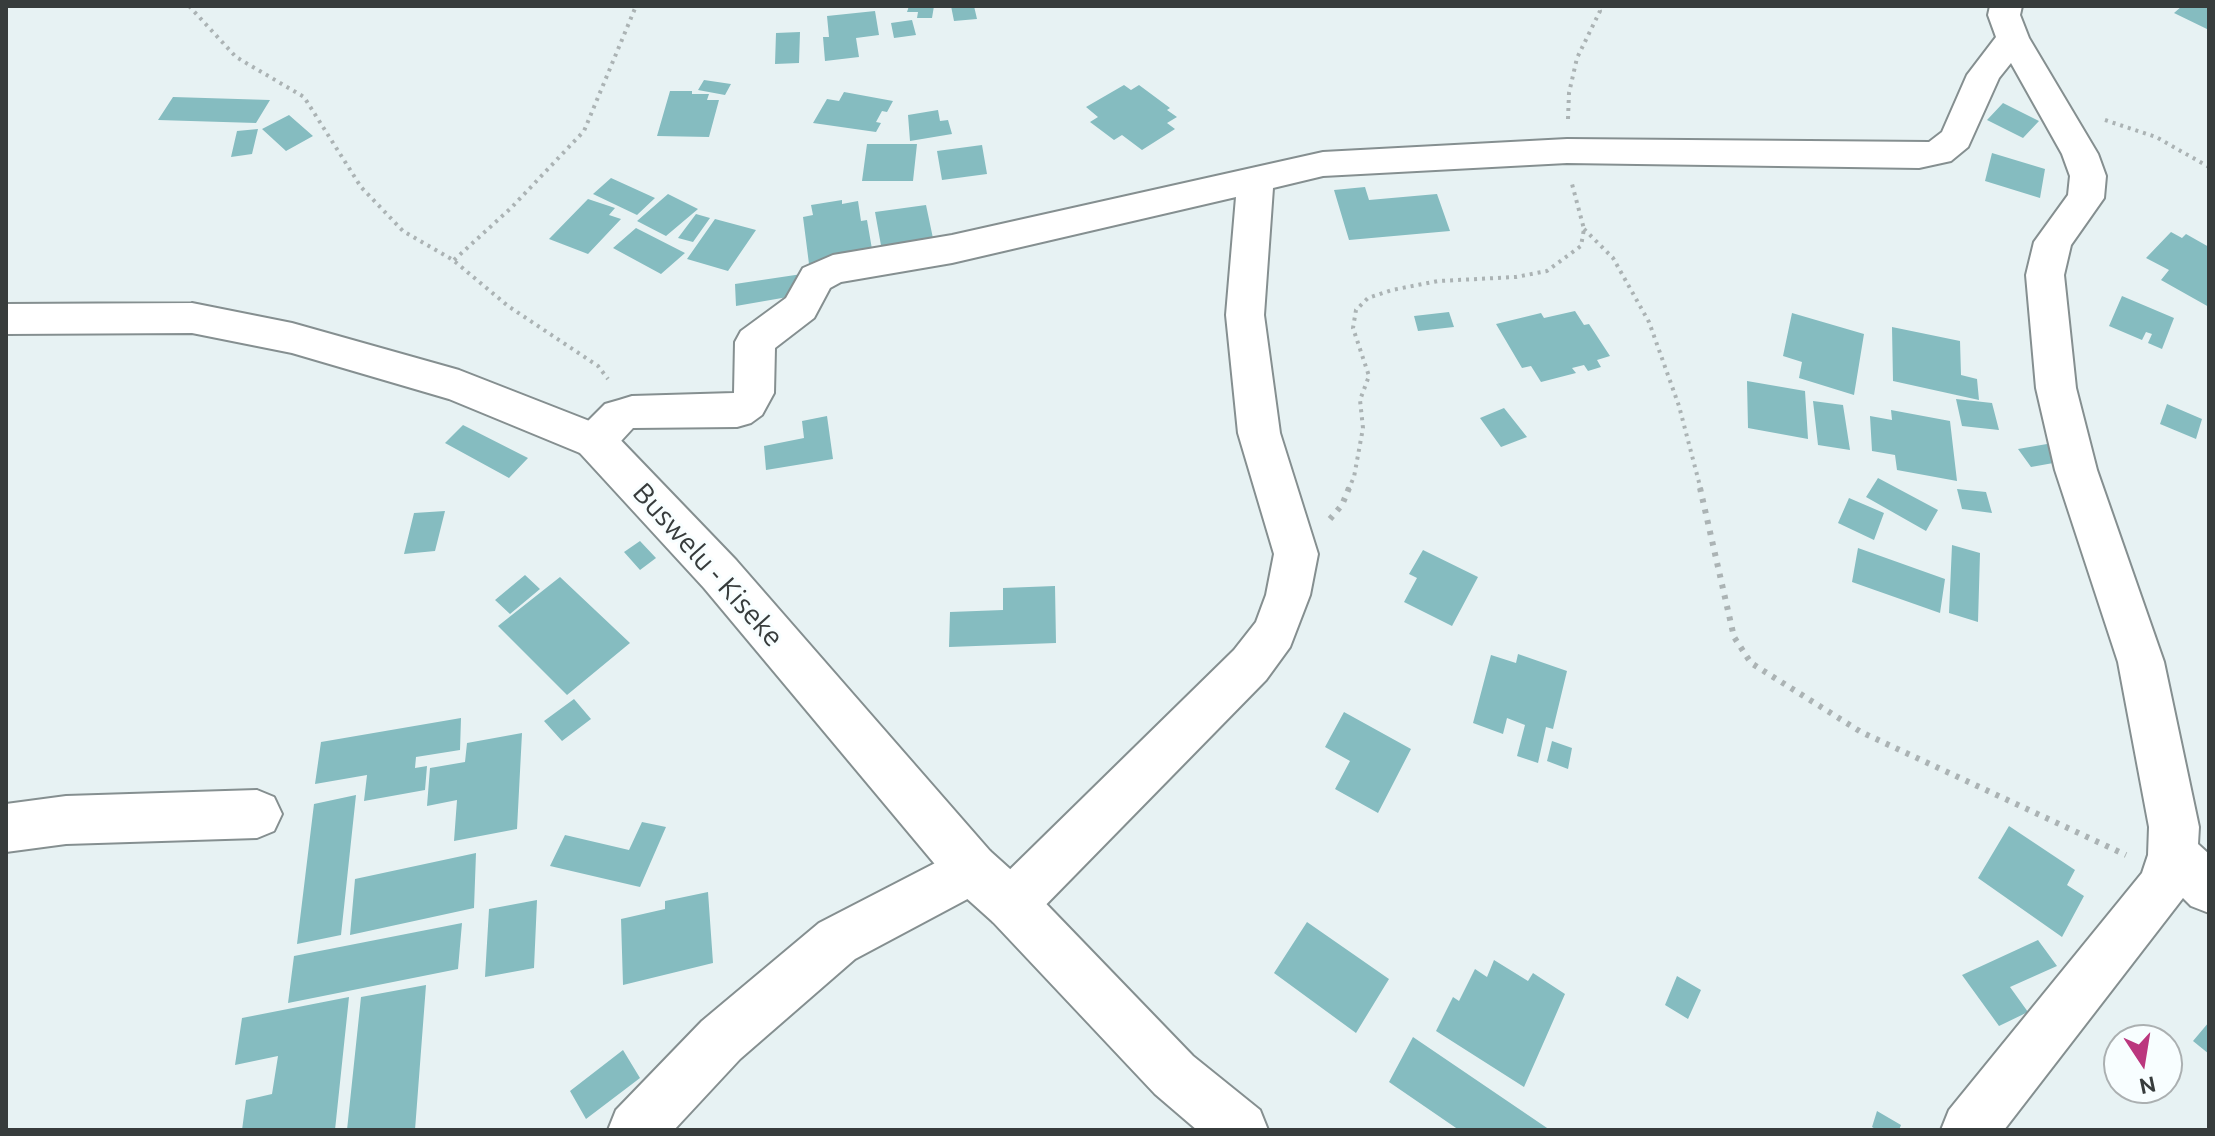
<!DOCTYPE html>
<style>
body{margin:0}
#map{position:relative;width:2215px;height:1136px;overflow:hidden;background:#e7f2f3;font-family:Ubuntu,sans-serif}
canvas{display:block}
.frame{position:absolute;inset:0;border:8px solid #373c3c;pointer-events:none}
.north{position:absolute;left:2103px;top:1024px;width:80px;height:80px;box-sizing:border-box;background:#f8feff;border:2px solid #abb0b1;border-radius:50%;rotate:168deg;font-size:22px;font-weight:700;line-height:32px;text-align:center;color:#373c3c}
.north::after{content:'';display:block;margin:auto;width:28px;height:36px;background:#bb377e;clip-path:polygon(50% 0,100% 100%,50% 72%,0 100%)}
</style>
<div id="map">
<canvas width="2215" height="1136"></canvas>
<div class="frame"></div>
<div class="north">N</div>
</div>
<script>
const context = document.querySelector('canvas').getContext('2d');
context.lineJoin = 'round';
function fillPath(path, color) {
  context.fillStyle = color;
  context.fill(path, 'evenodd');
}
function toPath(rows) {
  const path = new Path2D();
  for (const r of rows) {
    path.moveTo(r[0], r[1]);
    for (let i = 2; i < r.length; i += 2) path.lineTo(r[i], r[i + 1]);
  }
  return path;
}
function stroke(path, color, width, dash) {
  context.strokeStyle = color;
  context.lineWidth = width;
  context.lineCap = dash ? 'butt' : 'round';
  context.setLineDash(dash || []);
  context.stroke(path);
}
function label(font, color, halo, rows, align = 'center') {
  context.font = font + ' Ubuntu,sans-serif';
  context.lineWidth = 6;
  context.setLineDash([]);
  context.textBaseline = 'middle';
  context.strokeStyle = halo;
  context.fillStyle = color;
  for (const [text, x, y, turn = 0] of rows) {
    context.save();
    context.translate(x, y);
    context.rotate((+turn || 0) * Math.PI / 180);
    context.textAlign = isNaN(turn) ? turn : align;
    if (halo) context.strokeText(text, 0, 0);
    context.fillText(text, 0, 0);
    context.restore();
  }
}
const building = toPath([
 [909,6,934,6,932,18,917,18,918,12,907,12],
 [951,6,974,6,977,19,954,21],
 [2182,6,2209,6,2209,30,2174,13],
 [875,11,879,35,856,38,859,57,825,61,823,37,829,37,827,16],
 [912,20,916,35,894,38,891,23],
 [800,32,799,63,775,64,776,33],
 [704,80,731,84,725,95,698,90],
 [1124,85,1131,90,1139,85,1170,108,1167,110,1177,117,1167,123,1175,129,1142,150,1122,135,1114,140,1090,122,1098,117,1086,107],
 [670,91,692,91,692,94,709,94,707,100,719,100,709,137,657,136],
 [844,92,893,101,887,112,882,111,876,122,881,123,876,132,813,123,827,99,839,101],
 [173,97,270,100,256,123,158,120],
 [2003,103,2039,121,2023,138,1987,120],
 [938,110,940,121,948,120,952,134,910,141,908,115],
 [289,115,313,136,286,151,262,129],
 [258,129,252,154,231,157,237,131],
 [867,144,917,144,913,181,862,181],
 [982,145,987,174,942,180,937,151],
 [1992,153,2045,169,2040,198,1985,181],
 [611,178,655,198,637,215,593,194],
 [1365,187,1369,200,1437,194,1450,231,1349,240,1334,190],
 [668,194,698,209,666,236,637,221],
 [588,199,615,208,609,215,621,219,588,254,549,239],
 [842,200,842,204,858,201,861,221,867,220,873,255,809,264,803,217,813,215,811,205],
 [926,205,934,243,882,251,875,212],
 [696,214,710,218,693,242,678,238],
 [715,219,756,230,728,271,687,259],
 [636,228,685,253,661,274,613,248],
 [2171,232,2182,238,2186,234,2209,247,2209,307,2161,280,2169,270,2146,258],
 [802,274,805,294,736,306,735,284],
 [2122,296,2174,318,2162,349,2148,343,2152,334,2146,332,2142,340,2109,326],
 [1575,311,1584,325,1589,324,1610,356,1597,360,1601,367,1588,371,1584,365,1572,368,1576,373,1541,382,1531,366,1522,368,1496,324,1541,313,1544,318],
 [1449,312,1454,327,1418,331,1414,316],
 [1792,313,1864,334,1854,395,1799,378,1802,362,1783,356],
 [1892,327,1960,341,1961,375,1977,379,1979,400,1893,381],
 [1747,381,1805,391,1808,439,1748,428],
 [1956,399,1992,403,1999,430,1962,426],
 [1813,401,1843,405,1850,450,1818,445],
 [2167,404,2202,419,2196,439,2160,424],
 [1504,408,1527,437,1501,447,1480,418],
 [1891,410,1950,421,1957,481,1897,470,1895,455,1872,451,1870,416,1892,420],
 [827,416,833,459,766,470,764,446,804,438,802,421],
 [463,425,528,458,509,478,445,443],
 [2047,444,2059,462,2031,467,2018,449],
 [1878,478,1938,510,1926,531,1866,497],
 [1957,489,1986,492,1992,513,1962,509],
 [1849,498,1884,513,1874,540,1838,523],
 [445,511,435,551,404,554,414,513],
 [640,541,656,558,640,570,624,552],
 [1952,545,1980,553,1978,622,1949,613],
 [1858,548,1945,579,1940,613,1852,582],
 [1423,550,1478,577,1452,626,1404,602,1417,578,1409,574],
 [525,575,540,589,510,614,495,600],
 [560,577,630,643,567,695,498,626],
 [1055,586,1056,643,949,647,950,612,1003,610,1003,588],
 [1518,654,1567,671,1553,729,1546,727,1538,763,1517,756,1525,725,1507,718,1503,734,1473,723,1491,655,1516,663],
 [574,699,591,719,562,741,544,721],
 [1344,712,1411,749,1378,813,1335,789,1350,761,1325,747],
 [461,718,460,750,416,757,415,768,427,766,425,790,364,801,367,775,315,784,321,742],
 [522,733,517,829,454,841,457,800,427,806,430,768,465,762,467,743],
 [1552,741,1572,748,1568,769,1547,761],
 [356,795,341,935,297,944,314,804],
 [642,822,666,827,640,887,550,866,565,835,629,850],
 [2009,826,2075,870,2067,885,2084,896,2062,937,1978,878],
 [476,853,474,908,350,935,355,879],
 [708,892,713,963,623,985,621,919,665,909,665,901],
 [537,900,534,968,485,977,489,909],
 [1307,922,1389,979,1356,1033,1274,973],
 [462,923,458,969,288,1003,294,956],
 [2038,940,2057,966,2010,987,2028,1012,1999,1026,1962,975],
 [1494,960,1528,981,1533,973,1565,994,1524,1087,1436,1031,1453,997,1459,1001,1475,969,1487,977],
 [1677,976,1701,990,1688,1019,1665,1005],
 [426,985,415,1130,347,1130,361,997],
 [349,997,335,1130,242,1130,246,1100,272,1094,278,1056,235,1065,242,1018],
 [2209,1022,2209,1054,2193,1041],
 [1413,1037,1550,1130,1459,1130,1389,1082],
 [623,1050,640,1078,586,1119,570,1091],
 [1877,1111,1901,1125,1899,1130,1877,1130,1872,1127]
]);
const pathFar1 = toPath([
 [189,6,236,57,304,97,361,187,403,231,453,260,508,306,598,366,608,379],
 [1568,119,1569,93,1577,58,1600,11,1598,6],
 [2105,120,2156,137,2209,167],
 [1584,229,1613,258,1649,322,1679,406,1701,490],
 [454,260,511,208,584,131,636,6],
 [1348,490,1354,477,1363,428,1360,400,1369,376,1353,328,1356,310,1368,298,1392,290,1438,281,1516,277,1547,271,1581,246,1584,229,1572,184]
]);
const path = toPath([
 [1700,488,1734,637,1751,663,1861,732,2126,855],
 [1330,519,1342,505,1349,488]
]);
const street = toPath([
 [1990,6,2022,6,2020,15,2029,38,2098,154,2106,176,2104,198,2071,245,2064,275,2076,388,2097,470,2164,662,2199,827,2198,844,2209,854,2209,913,2191,906,2183,898,2004,1130,1941,1130,1949,1110,2142,873,2148,855,2149,827,2118,662,2055,470,2036,388,2026,275,2034,242,2068,195,2070,176,2062,154,2011,63,1999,78,1968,147,1951,161,1919,168,1567,163,1323,176,1273,188,1264,315,1280,433,1318,554,1310,595,1290,647,1266,680,1029,922,1011,930,993,922,985,904,993,886,1234,650,1256,622,1266,595,1274,554,1238,433,1226,315,1236,197,952,263,841,282,830,288,814,318,775,348,774,393,762,415,751,423,737,427,633,428,610,453,595,458,580,453,574,441,580,429,605,404,619,400,632,396,734,393,735,342,741,331,786,298,803,268,833,255,952,235,1323,152,1567,139,1929,142,1942,132,1967,75,1996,37,1988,15,1990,6],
 [257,790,274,797,282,814,274,831,257,838,66,844,6,852,6,804,66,796,257,790],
 [972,844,990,851,997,869,990,887,855,959,740,1059,674,1130,608,1130,616,1110,702,1021,819,923,972,844]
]);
const secondary = toPath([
 [192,303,292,323,459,370,610,429,736,560,990,851,1029,886,1193,1056,1260,1110,1268,1130,1197,1130,1155,1094,993,922,954,887,704,588,580,453,449,399,292,353,192,333,6,334,6,304,192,303]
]);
const streetNames = [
 ["Buswelu - Kiseke",708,565,48]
];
fillPath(building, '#85bcc0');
stroke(street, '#858f90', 4);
stroke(secondary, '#858f90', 4);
stroke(pathFar1, '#abb3b4', 4, [3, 5]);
stroke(path, '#abb3b4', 6, [4, 7]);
fillPath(street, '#fff');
fillPath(secondary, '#fff');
label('28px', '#373c3c', '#f8feff', streetNames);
</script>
